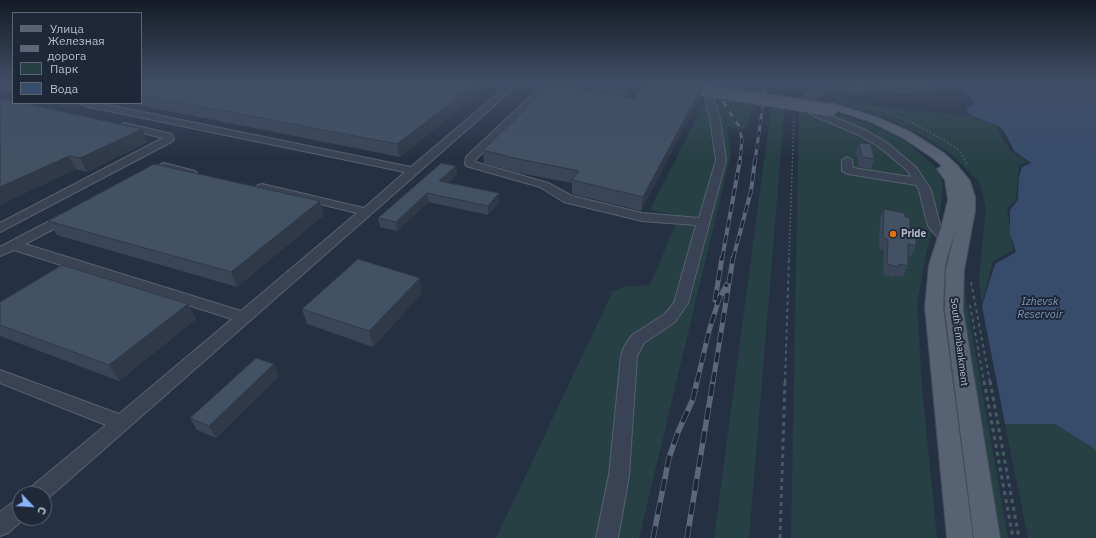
<!DOCTYPE html>
<meta charset="utf-8">
<style>
body{margin:0}
#map{position:relative;width:1096px;height:538px;overflow:hidden;background:#253143;font-family:"IBM Plex Sans",sans-serif}
canvas{display:block}
.legend{position:absolute;left:12px;top:12px;width:130px;height:92px;box-sizing:border-box;background:#1e2838;border:1px solid #5b6473;margin:0;padding:5px 7px;list-style:none;font-size:12px;color:#b6bfcc}
.legend li{display:flex;align-items:center;gap:8px;height:20px}
.legend b{width:20px;border:1px solid #5b6473}
.north{position:absolute;left:12px;top:486px;width:40px;height:40px;box-sizing:border-box;background:#1e2838;border:1px solid #5b6473;border-radius:50%;rotate:115deg;font-size:11px;font-weight:700;line-height:16px;text-align:center;color:#b6bfcc}
.north::after{content:'';display:block;margin:auto;width:14px;height:18px;background:#8ab5fe;clip-path:polygon(50% 0,100% 100%,50% 72%,0 100%)}
</style>
<div id="map">
<canvas width="1096" height="538"></canvas>
<ul class="legend">
<li><b style="height:5px;background:#576273"></b>Улица</li>
<li><b style="height:5px;background:#5b677a"></b>Железная дорога</li>
<li><b style="height:11px;background:#274044"></b>Парк</li>
<li><b style="height:11px;background:#374c6b"></b>Вода</li>
</ul>
<div class="north">С</div>
</div>
<script>
const context = document.querySelector('canvas').getContext('2d');
context.lineJoin = 'round';
function fillPath(path, color) {
  context.fillStyle = color;
  context.fill(path, 'evenodd');
}
function toPath(rows) {
  const path = new Path2D();
  for (const r of rows) {
    path.moveTo(r[0], r[1]);
    for (let i = 2; i < r.length; i += 2) path.lineTo(r[i], r[i + 1]);
  }
  return path;
}
function stroke(path, color, width, dash) {
  context.strokeStyle = color;
  context.lineWidth = width;
  context.lineCap = dash ? 'butt' : 'round';
  context.setLineDash(dash || []);
  context.stroke(path);
}
function label(font, color, halo, rows, align = 'center') {
  context.font = font + ' "IBM Plex Sans",sans-serif';
  context.lineWidth = 4;
  context.setLineDash([]);
  context.textBaseline = 'middle';
  context.strokeStyle = halo;
  context.fillStyle = color;
  for (const [text, x, y, turn = 0] of rows) {
    context.save();
    context.translate(x, y);
    context.rotate((+turn || 0) * Math.PI / 180);
    context.textAlign = isNaN(turn) ? turn : align;
    if (halo) context.strokeText(text, 0, 0);
    context.fillText(text, 0, 0);
    context.restore();
  }
}
const green = toPath([
 [704,93,753,99,747,130,727,127,731,154,639,538,496,538,612,293,608,293,623,287,650,285,679,216,650,210,707,97],
 [834,96,883,107,969,116,996,126,1010,150,1028,162,1019,165,1016,199,1007,208,1013,250,993,261,982,303,979,280,986,208,980,183,951,154,920,134,886,118,836,103],
 [772,101,785,103,749,538,714,538],
 [799,106,836,113,870,124,908,143,940,171,943,188,940,211,928,246,917,302,922,388,937,538,791,538],
 [962,277,1008,538,999,538,963,319],
 [1005,424,1055,424,1096,450,1096,538,1028,538]
]);
const water = toPath([
 [958,83,1096,83,1096,450,1055,424,1005,424,982,306,995,264,1016,252,1010,233,1010,210,1018,200,1019,177,1022,167,1031,163,1014,151,1005,133,1000,127,970,115,966,109,975,103]
]);
const pathFar2 = toPath([
 [797,83,797,92],
 [867,107,888,112,915,124,945,141,960,151,967,164,965,165],
 [789,259,794,116]
]);
const pathFar1 = toPath([
 [971,282,990,382],
 [970,305,984,382],
 [785,382,789,258]
]);
const path = toPath([
 [984,381,1013,538],
 [990,381,1019,538],
 [780,538,785,381]
]);
const minor = toPath([
 [0,83,13,85,13,91,0,88,0,83],
 [510,83,520,83,45,501,44,501,44,494,28,494,31,487,106,425,0,383,0,370,119,414,232,319,14,250,0,256,0,247,63,214,71,214,73,217,71,220,25,244,241,311,357,213,258,189,256,187,258,185,262,184,364,208,405,172,85,106,80,103,98,103,411,167,510,83],
 [549,83,559,83,625,92,629,95,625,98,552,88,549,87,549,83],
 [844,83,857,83,858,85,854,88,825,90,813,99,815,109,865,130,886,142,916,167,931,190,940,225,952,237,950,240,940,240,928,226,919,190,916,185,848,174,842,171,842,160,847,157,852,160,853,168,911,177,908,171,878,146,857,134,814,116,808,112,804,98,805,96,820,86,844,83],
 [548,87,564,90,565,92,561,95,549,93,541,96,475,160,475,162,548,183,572,196,642,213,699,218,716,160,710,119,704,93,708,90,712,93,720,119,726,160,688,303,675,322,644,343,637,356,629,475,618,538,596,538,609,475,621,356,624,347,632,335,665,314,674,303,696,225,642,221,564,202,540,187,466,166,465,164,466,157,535,92,548,87],
 [124,123,172,134,174,139,173,141,0,232,0,223,163,138,121,128,119,126,124,123],
 [164,163,195,171,197,173,191,176,165,170,147,178,141,175,143,173,164,163],
 [20,499,20,518,25,518,8,533,0,536,0,512,13,502,20,499]
]);
const major = toPath([
 [832,103,879,118,911,132,944,153,957,165,970,181,975,197,975,211,964,270,963,310,1000,538,974,538,945,310,946,270,956,228,945,265,943,307,973,538,947,538,925,307,929,265,942,224,948,200,945,180,937,169,942,166,934,159,903,138,871,122,828,108,826,106,828,104,832,103]
]);
const railFar3 = toPath([
 [723,83,724,103,739,126,742,140,740,161],
 [755,161,766,83]
]);
const railFar2 = toPath([
 [722,259,740,160],
 [733,259,751,191,755,160]
]);
const railFar1 = toPath([
 [715,300,722,258],
 [697,382,709,331,719,299,727,284],
 [713,382,733,258]
]);
const rail = toPath([
 [653,538,669,458,678,432,693,399,697,381],
 [687,538,713,381]
]);
const majorBridge = toPath([
 [661,83,831,110]
]);
const wall = toPath([
 [141,83,491,83,400,157,128,103,141,103],
 [856,85,935,90,934,94,866,92,865,96,850,95,846,90,848,86],
 [700,97,641,211,572,194,572,183,514,172,484,163,483,150,635,98],
 [0,98,148,142,87,172,76,169,0,205],
 [859,143,874,159,871,169,859,167,856,153],
 [456,166,457,174,448,183,499,202,488,215,428,202,397,231,380,227,378,218],
 [320,201,324,215,237,287,57,235,48,221],
 [884,209,905,217,910,233,916,246,911,256,908,255,908,266,903,277,895,275,894,277,883,275,884,250,879,249,879,245,880,219],
 [422,293,373,347,307,324,302,309],
 [0,302,188,304,196,319,119,381,0,336],
 [279,376,216,438,197,430,190,418]
]);
const shadedWall = toPath([
 [476,83,491,83,400,157,397,144],
 [702,86,700,97,641,211,643,197],
 [142,129,148,142,87,172,80,158],
 [69,156,76,169,0,205,0,187],
 [456,166,457,174,441,189,439,181],
 [427,193,428,202,397,231,396,222],
 [499,193,499,202,488,215,488,206],
 [320,201,324,215,237,287,231,272],
 [420,278,422,293,373,347,369,331],
 [188,304,196,319,119,381,109,365],
 [274,364,279,376,216,438,209,426]
]);
const building = toPath([
 [141,83,476,83,397,144,141,95,141,83],
 [645,83,687,83,702,86,643,197,572,180,579,171,514,158,483,150,550,85,635,98,645,83],
 [858,83,929,83,935,90,863,87,866,92,851,91,848,86,856,85,858,83],
 [0,98,13,101,13,103,23,103,142,129,80,158,69,156,0,187,0,98],
 [859,143,871,144,874,159,862,157,859,143],
 [441,163,456,166,439,181,499,193,488,206,427,193,396,222,378,218,441,163],
 [154,164,320,201,231,272,48,221,154,164],
 [884,209,905,213,905,217,910,218,910,233,916,235,916,246,908,244,908,266,899,264,899,267,887,264,888,240,884,238,883,234,884,209],
 [358,259,420,278,369,331,302,309,358,259],
 [62,265,188,304,109,365,0,325,0,302,62,265],
 [256,358,274,364,209,426,190,418,256,358]
]);
const markers = [
 [893,234,4,"#e8710a"]
];
const poiNames = [
 ["Pride",901,234]
];
const streetNames = [
 ["South Embankment",959,342,83]
];
const waterNames = [
 ["Izhevsk",1040,302],
 ["Reservoir",1040,315]
];
fillPath(green, '#274044');
fillPath(water, '#374c6b');
stroke(minor, '#576170', 2);
stroke(major, '#434c5c', 2);
stroke(pathFar2, '#455d60', 1.5, [2, 2]);
stroke(pathFar1, '#455d60', 2, [3.5, 3.5]);
stroke(path, '#455d60', 3, [4, 4]);
fillPath(minor, '#394353');
fillPath(major, '#576273');
stroke(railFar3, '#5b677a', 3);
stroke(railFar2, '#5b677a', 4);
stroke(railFar1, '#5b677a', 5);
stroke(rail, '#5b677a', 5.5);
stroke(railFar3, '#1e2838', 2, [6]);
stroke(railFar2, '#1e2838', 2.5, [8]);
stroke(railFar1, '#1e2838', 3.5, [10]);
stroke(rail, '#1e2838', 4, [12]);
stroke(majorBridge, '#434c5c', 13, []);
stroke(majorBridge, '#576273', 12);
fillPath(wall, '#3a4657');
fillPath(shadedWall, '#2f3947');
fillPath(building, '#435165');
stroke(building, '#2f3947', 1);
const sky = context.createLinearGradient(0, 0, 0, 159);
sky.addColorStop(0, '#141b25');
sky.addColorStop(0.52, '#404e66');
sky.addColorStop(1, '#404e6600');
context.fillStyle = sky;
context.fillRect(0, 0, 1096, 159);
for (const [x, y, r, color] of markers) {
  const dot = new Path2D();
  dot.arc(x, y, r, 0, 2 * Math.PI);
  context.fillStyle = color;
  context.fill(dot);
  stroke(dot, '#1e2838', 1.5);
}
label('bold 10px', '#b6bfcc', '#1e2838', poiNames, 'left');
label('10px', '#b6bfcc', '#1e2838', streetNames);
label('italic 11px', '#7c94b5', '#1e2838', waterNames);
</script>
